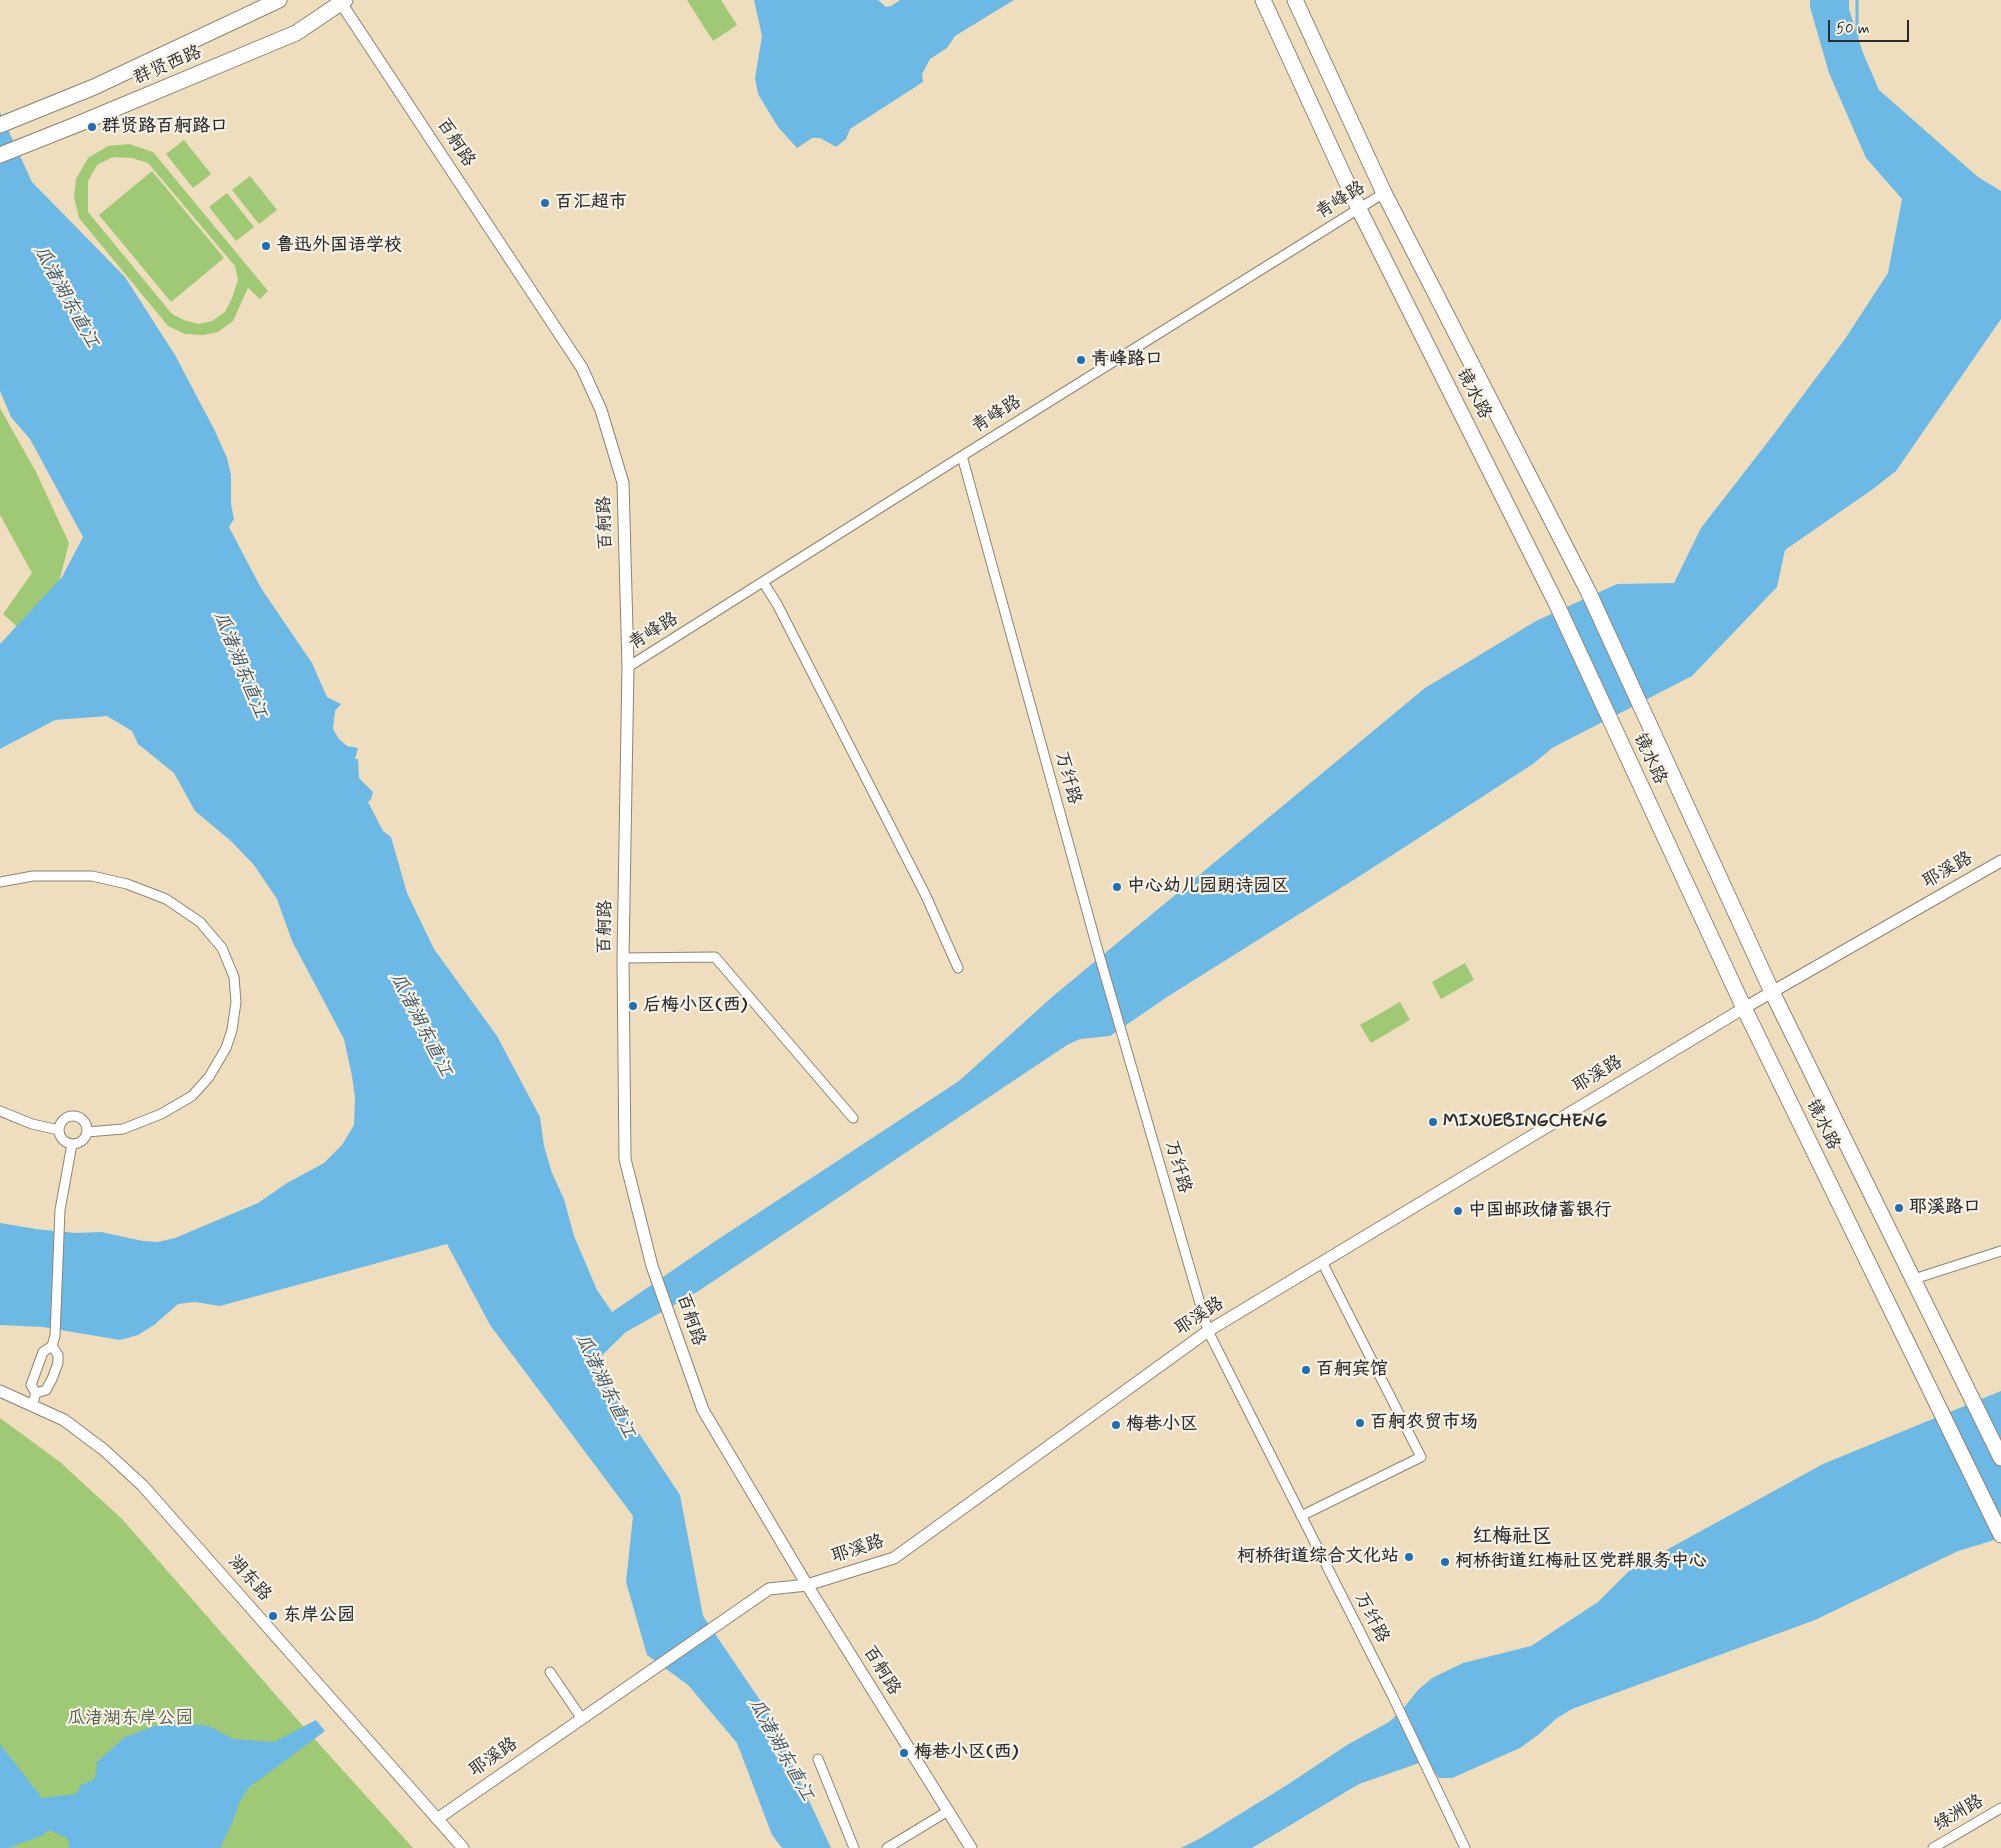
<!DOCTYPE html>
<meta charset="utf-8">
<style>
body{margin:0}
#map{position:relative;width:2001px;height:1848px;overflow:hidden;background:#eedebe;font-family:Mynerve,sans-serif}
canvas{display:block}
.scale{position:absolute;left:1828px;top:20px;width:81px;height:22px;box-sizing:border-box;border:2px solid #2b2b2b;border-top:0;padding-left:6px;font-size:15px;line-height:18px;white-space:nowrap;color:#2b2b2b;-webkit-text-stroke:4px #f7f3e8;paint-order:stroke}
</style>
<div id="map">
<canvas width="2001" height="1848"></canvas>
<div class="scale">50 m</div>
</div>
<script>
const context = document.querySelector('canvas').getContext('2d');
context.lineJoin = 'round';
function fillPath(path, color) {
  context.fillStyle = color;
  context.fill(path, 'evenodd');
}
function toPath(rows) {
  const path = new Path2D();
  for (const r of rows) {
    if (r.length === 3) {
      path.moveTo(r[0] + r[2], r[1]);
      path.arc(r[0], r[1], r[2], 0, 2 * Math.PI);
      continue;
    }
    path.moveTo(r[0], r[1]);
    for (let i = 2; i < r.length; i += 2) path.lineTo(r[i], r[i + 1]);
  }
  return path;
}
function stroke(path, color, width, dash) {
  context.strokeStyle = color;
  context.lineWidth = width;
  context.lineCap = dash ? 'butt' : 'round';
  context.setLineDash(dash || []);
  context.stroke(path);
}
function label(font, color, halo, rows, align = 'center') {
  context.font = font + ' Mynerve,"LXGW WenKai TC",sans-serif';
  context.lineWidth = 4.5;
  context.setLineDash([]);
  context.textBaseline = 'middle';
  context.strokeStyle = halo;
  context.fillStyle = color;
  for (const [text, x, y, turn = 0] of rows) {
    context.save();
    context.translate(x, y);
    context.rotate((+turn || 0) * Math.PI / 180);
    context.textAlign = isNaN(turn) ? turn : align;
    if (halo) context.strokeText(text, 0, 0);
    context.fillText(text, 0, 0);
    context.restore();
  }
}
const green = toPath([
 [687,0,721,0,737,25,713,41],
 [184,140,211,174,193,188,166,154],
 [129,144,153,152,268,291,260,299,248,288,233,321,218,332,203,335,185,334,168,326,79,218,74,197,76,179,88,158,108,146],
 [113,157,132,158,148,163,235,266,238,280,232,298,225,312,212,321,199,324,186,321,172,314,88,212,88,181,97,165],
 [152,171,224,258,171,302,99,215],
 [250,176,277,210,259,224,232,190],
 [227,193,254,227,236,241,209,207],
 [0,408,36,472,69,543,58,586,22,631,3,614,32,573,0,515],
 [1465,963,1474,980,1441,999,1432,982],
 [1400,1002,1410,1020,1371,1043,1360,1025],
 [0,1418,60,1462,122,1519,302,1725,413,1848,3,1848,0,1757]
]);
const water = toPath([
 [754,0,878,0,886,7,891,6,900,0,1014,0,955,36,947,48,930,59,922,74,923,82,850,129,846,139,836,147,820,138,812,138,797,148,778,127,758,94,755,78,762,36],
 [1810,0,1849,0,1849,9,1863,53,1879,90,1978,177,2001,191,2001,319,1896,471,1873,489,1785,550,1777,587,1692,676,1552,748,1533,764,1363,874,1167,997,1110,1036,1080,1039,1067,1045,697,1292,626,1332,593,1364,680,1495,703,1616,768,1712,831,1848,782,1848,772,1835,737,1743,688,1685,647,1655,626,1582,633,1516,490,1325,447,1244,220,1306,195,1302,178,1304,154,1325,138,1335,120,1340,43,1327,0,1325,0,1223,36,1229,75,1233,101,1232,143,1241,158,1242,175,1238,258,1203,287,1183,324,1163,342,1145,354,1125,355,1098,352,1076,344,1039,292,941,277,899,254,865,231,841,195,811,174,773,138,744,132,731,107,716,55,720,0,749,0,644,62,577,83,537,30,439,11,417,0,391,0,112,32,182,125,277,175,355,215,431,227,458,231,475,231,504,234,519,229,527,261,588,312,663,327,697,341,704,335,711,333,729,339,739,347,746,358,748,355,759,358,759,359,778,373,792,371,799,368,802,383,831,391,837,407,893,434,949,497,1036,540,1117,544,1146,552,1173,564,1199,574,1236,597,1290,612,1312,711,1244,959,1081,1052,997,1425,688,1536,621,1617,584,1674,583,1701,528,1774,434,1845,339,1888,273,1902,199,1866,158,1829,73,1810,7],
 [2001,1391,2001,1538,1958,1551,1815,1620,1572,1709,1557,1718,1538,1735,1520,1748,1452,1778,1439,1778,1429,1764,1422,1762,1359,1784,1252,1848,1181,1848,1201,1838,1287,1785,1347,1745,1389,1722,1402,1710,1418,1690,1432,1678,1463,1663,1531,1646,1598,1602,1630,1570,1823,1464],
 [316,1720,325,1731,248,1788,239,1803,233,1821,220,1848,69,1848,68,1839,50,1830,41,1836,8,1848,0,1848,0,1744,42,1798,76,1794,81,1785,95,1779,97,1762,125,1737,168,1721,209,1726,233,1739,274,1742]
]);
const stream = toPath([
 [1857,0,1857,39]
]);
const minor = toPath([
 [962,456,1098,951,1208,1331,1393,1697,1465,1848],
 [763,582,777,604,926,896,958,968],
 [628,667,962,456,1384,193],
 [0,882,33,876,92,876,127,884,166,899,200,922,222,948,234,977,236,1002,232,1030,226,1048,209,1077,192,1096,161,1114,123,1129,87,1132],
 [623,958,715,957,853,1118],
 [0,1111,32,1124,59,1130],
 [73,1130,14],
 [1914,1279,2001,1251],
 [52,1346,55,1336,60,1210,72,1144],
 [32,1405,36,1393,46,1390,52,1379,58,1363,58,1355,52,1346,43,1352,31,1385,36,1393],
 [1301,1516,1421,1457,1322,1262],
 [550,1672,582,1719],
 [818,1759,854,1848],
 [887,1848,948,1811],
 [1933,1848,2001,1808]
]);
const tertiary = toPath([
 [339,0,582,368,601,410,623,483,628,667,623,958,625,1159,652,1266,703,1410,807,1585,971,1848],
 [0,1391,64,1420,104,1450,143,1486,463,1848],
 [437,1819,769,1589,807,1585,894,1558,1208,1331,1744,1008,2001,861]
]);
const primary = toPath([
 [1263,0,1359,209,1557,605,1744,1008,2001,1535],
 [1295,0,1384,193,1588,591,1772,992,2001,1458],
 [0,125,94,87,279,0],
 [0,155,78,124,296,33,345,0]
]);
const markers = [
 [92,127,5,"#1f6fb2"],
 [545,203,5,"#1f6fb2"],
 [266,246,5,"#1f6fb2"],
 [1081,360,5,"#1f6fb2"],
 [1117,887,5,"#1f6fb2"],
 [633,1006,5,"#1f6fb2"],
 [1433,1122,5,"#1f6fb2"],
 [1899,1208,5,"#1f6fb2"],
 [1458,1211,5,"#1f6fb2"],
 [1306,1370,5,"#1f6fb2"],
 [1360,1423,5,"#1f6fb2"],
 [1116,1425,5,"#1f6fb2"],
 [1409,1557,5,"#1f6fb2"],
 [1445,1562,5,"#1f6fb2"],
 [273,1616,5,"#1f6fb2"],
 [904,1753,5,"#1f6fb2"]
];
const streetNames = [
 ["群贤西路",168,66,-23],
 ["百舸路",455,143,57],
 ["青峰路",1341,201,-32],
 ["镜水路",1473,394,63],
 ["青峰路",997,415,-32],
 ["百舸路",606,523,-92],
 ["青峰路",654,632,-32],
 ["镜水路",1649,759,65],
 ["万纤路",1067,778,75],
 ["耶溪路",1948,871,-30],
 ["百舸路",606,927,-89],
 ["耶溪路",1598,1075,-31],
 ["镜水路",1822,1125,64],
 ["万纤路",1177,1167,74],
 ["耶溪路",1200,1317,-33],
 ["百舸路",690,1320,71],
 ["耶溪路",858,1550,-18],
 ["湖东路",249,1579,48],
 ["万纤路",1371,1618,63],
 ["百舸路",881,1671,58],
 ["耶溪路",494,1758,-35],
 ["绿洲路",1959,1814,-30]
];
const poiNames = [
 ["群贤路百舸路口",102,127],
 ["百汇超市",555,203],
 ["鲁迅外国语学校",276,246],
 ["青峰路口",1091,360],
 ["中心幼儿园朗诗园区",1127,887],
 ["后梅小区(西)",643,1006],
 ["MIXUEBINGCHENG",1443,1122],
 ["耶溪路口",1909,1208],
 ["中国邮政储蓄银行",1468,1211],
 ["百舸宾馆",1316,1370],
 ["百舸农贸市场",1370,1423],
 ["梅巷小区",1126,1425],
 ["柯桥街道综合文化站",1399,1557,"right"],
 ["柯桥街道红梅社区党群服务中心",1455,1562],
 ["东岸公园",283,1616],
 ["梅巷小区(西)",914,1753]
];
const parkNames = [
 ["瓜渚湖东岸公园",130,1719]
];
const waterNames = [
 ["瓜渚湖东直江",65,297,61],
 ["瓜渚湖东直江",239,665,68],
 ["瓜渚湖东直江",420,1025,63],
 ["瓜渚湖东直江",604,1386,64],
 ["瓜渚湖东直江",780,1750,61]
];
const quarterNames = [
 ["红梅社区",1512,1538]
];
fillPath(green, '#9fc975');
fillPath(water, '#6db9e6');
stroke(stream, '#6db9e6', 3);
stroke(minor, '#8c8474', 11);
stroke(tertiary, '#8c8474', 13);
stroke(primary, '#8c8474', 17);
stroke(minor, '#fff', 9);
stroke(tertiary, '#fff', 11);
stroke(primary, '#fff', 15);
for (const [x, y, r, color] of markers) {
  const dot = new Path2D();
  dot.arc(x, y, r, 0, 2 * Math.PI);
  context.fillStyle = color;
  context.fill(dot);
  stroke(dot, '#f7f3e8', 2);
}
label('18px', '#2b2b2b', '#f7f3e8', streetNames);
label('bold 18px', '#2b2b2b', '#f7f3e8', poiNames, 'left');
label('18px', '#4e5a41', '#f7f3e8', parkNames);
label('italic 19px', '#3f5663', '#f7f3e8', waterNames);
label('bold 20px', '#2b2b2b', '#f7f3e8', quarterNames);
</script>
